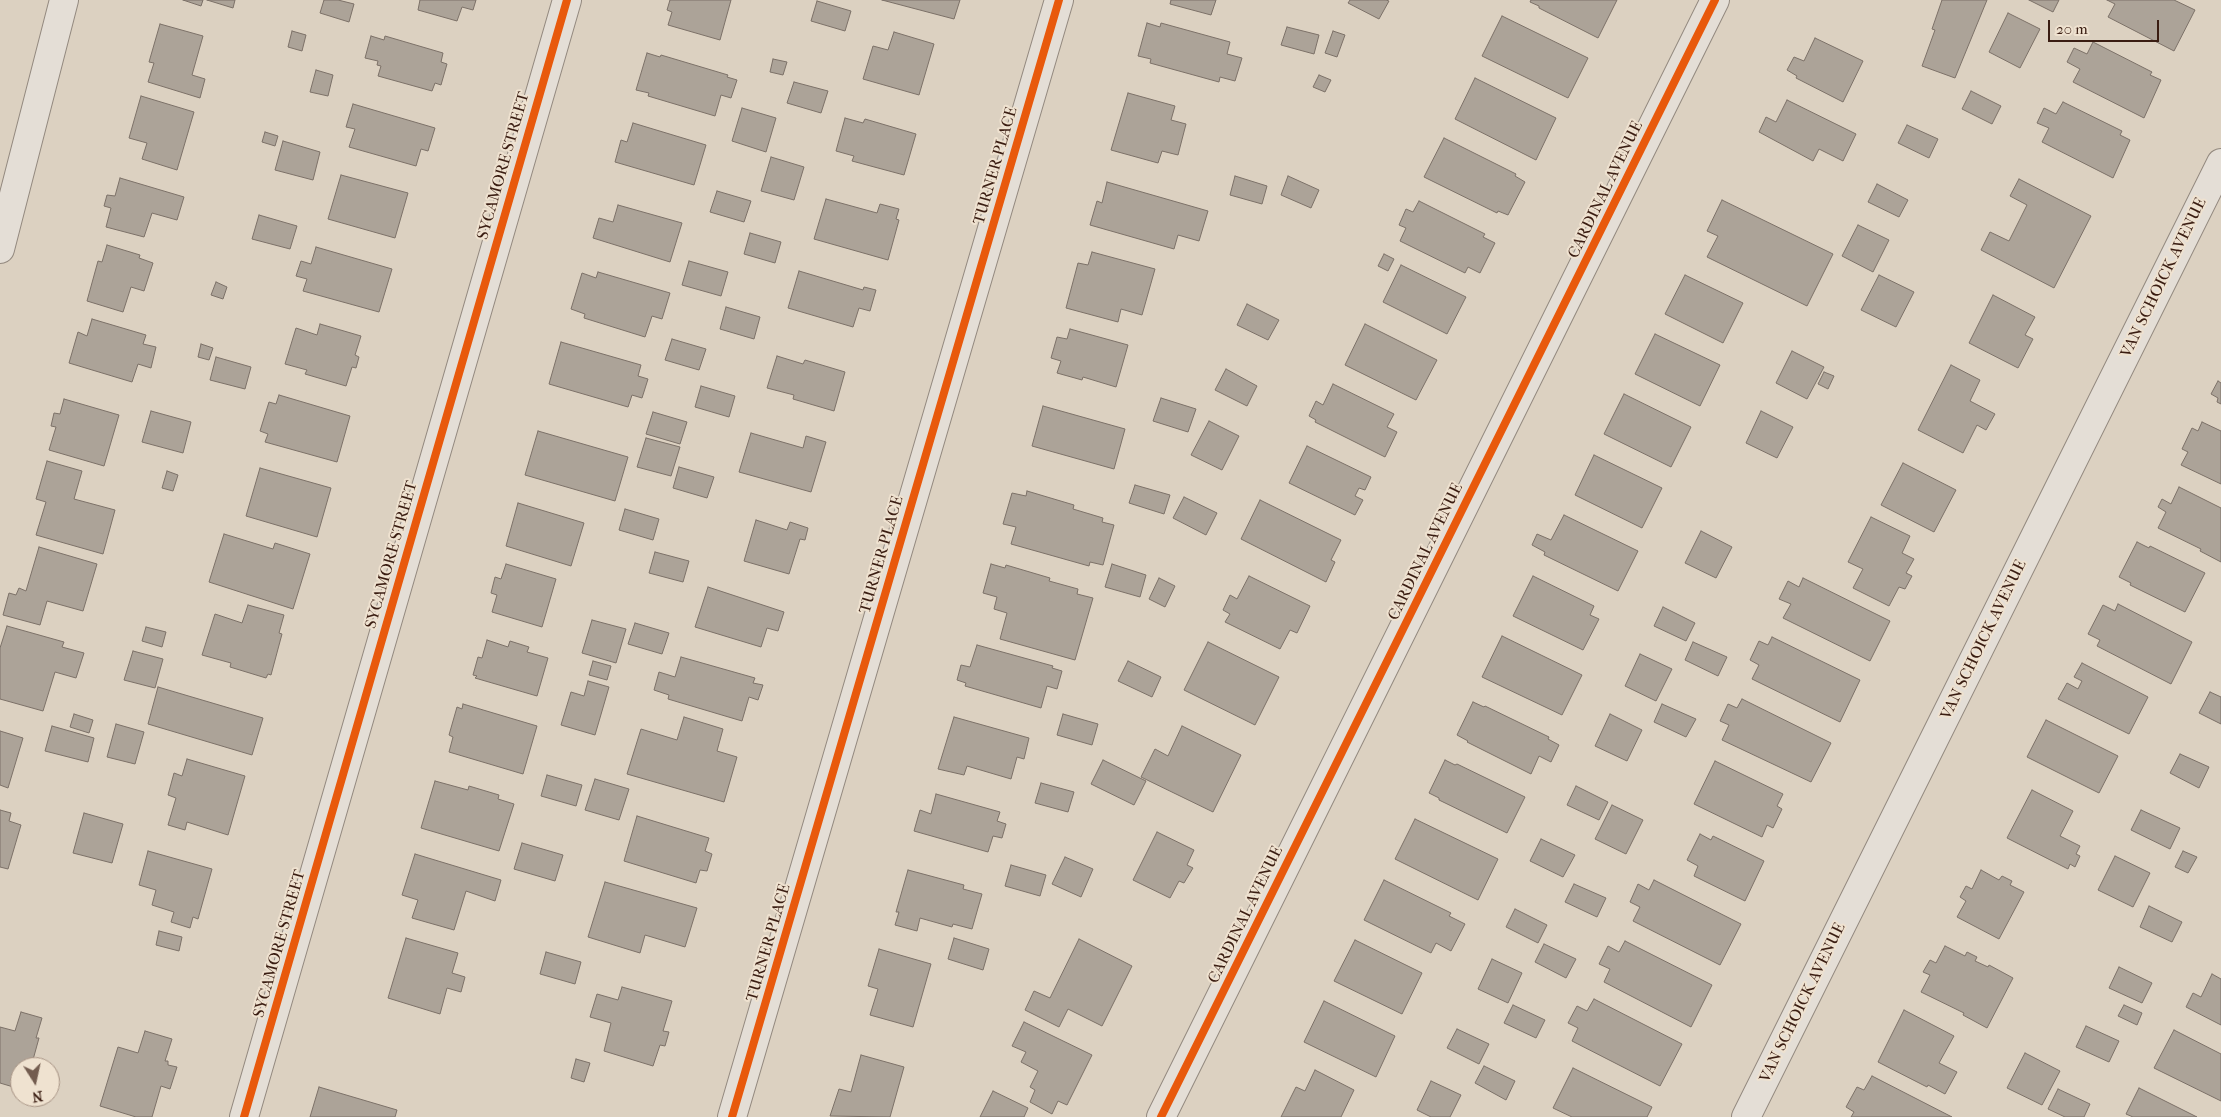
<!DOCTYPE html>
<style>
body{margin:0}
#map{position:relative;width:2221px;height:1117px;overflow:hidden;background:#dcd1c1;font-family:"IM FELL French Canon",serif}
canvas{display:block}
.north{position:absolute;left:10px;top:1057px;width:50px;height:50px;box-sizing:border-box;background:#efe2d0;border:1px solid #a79384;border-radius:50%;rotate:170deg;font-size:14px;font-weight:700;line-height:20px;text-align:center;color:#3a1d12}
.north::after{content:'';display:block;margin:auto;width:18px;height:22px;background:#735c4f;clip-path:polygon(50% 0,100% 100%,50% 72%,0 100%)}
.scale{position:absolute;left:2048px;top:20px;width:111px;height:22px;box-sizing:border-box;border:2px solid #3a1d12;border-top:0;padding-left:6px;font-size:15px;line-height:18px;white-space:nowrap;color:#3a1d12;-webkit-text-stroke:4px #efe2d0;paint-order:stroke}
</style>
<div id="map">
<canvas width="2221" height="1117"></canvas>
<div class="north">N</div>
<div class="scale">20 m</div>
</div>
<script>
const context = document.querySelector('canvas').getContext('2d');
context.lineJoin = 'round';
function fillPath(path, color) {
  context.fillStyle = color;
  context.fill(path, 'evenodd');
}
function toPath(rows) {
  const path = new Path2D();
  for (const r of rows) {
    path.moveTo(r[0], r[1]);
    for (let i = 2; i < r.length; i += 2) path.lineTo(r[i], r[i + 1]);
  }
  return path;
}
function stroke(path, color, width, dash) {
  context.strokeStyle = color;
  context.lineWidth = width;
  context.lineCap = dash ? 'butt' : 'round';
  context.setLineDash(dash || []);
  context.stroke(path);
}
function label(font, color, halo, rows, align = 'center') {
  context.font = font + ' "IM FELL French Canon",serif';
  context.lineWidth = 4;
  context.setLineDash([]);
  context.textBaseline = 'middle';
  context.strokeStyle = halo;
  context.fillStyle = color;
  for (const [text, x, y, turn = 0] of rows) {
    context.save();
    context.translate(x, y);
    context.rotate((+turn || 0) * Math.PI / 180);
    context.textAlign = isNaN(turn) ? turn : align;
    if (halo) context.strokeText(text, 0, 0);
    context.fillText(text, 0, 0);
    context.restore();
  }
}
const building = toPath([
 [183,0,203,0,201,6,183,0],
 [207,0,235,0,233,8,207,0],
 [324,0,338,0,354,4,349,22,320,13,324,0],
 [420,0,476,0,473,10,462,7,457,21,418,10,420,0],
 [670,0,731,0,720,40,668,25,672,12,667,10,670,0],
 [882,0,960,0,954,19,882,0],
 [1171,0,1216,0,1211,15,1170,4,1171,0],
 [1350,0,1386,0,1389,1,1379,19,1348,3,1350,0],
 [1531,0,1617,0,1598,38,1539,8,1539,6,1530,2,1531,0],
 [1942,0,1987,0,1955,78,1922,66,1935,30,1932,29,1942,0],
 [2029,0,2059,0,2053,12,2029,0],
 [2107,0,2174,0,2195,10,2174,51,2108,17,2115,4,2107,0],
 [817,1,851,11,845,31,811,21,817,1],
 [2008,13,2040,29,2020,68,1989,52,2008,13],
 [1502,16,1588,58,1568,98,1482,56,1502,16],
 [1147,23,1160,27,1161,23,1230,42,1227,54,1242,58,1235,81,1220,77,1219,82,1150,63,1151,59,1138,56,1147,23],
 [160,24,203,36,192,75,205,79,200,98,148,82,154,63,149,62,160,24],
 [1287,27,1319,35,1314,54,1281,45,1287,27],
 [292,31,306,35,302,51,288,47,292,31],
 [1333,31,1345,35,1337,57,1325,53,1333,31],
 [894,32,934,44,919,95,863,79,873,46,888,50,894,32],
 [371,36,384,40,385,36,443,53,441,62,447,64,441,85,435,83,432,91,378,76,381,66,377,65,378,61,365,58,371,36],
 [1815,38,1863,61,1843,102,1796,78,1797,76,1787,70,1794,57,1804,61,1815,38],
 [2093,42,2152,72,2150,75,2161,80,2144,118,2073,82,2080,69,2067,62,2074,48,2087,54,2093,42],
 [647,53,660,57,661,55,728,75,727,77,737,80,731,98,721,95,715,116,648,96,649,93,636,90,647,53],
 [773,59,787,62,783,75,770,72,773,59],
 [316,70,333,75,328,96,310,92,316,70],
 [1319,75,1331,80,1325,92,1313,87,1319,75],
 [1475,78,1556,118,1536,160,1455,119,1475,78],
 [794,82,828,91,821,113,787,103,794,82],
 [1971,91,2001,106,1992,124,1962,109,1971,91],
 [1128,93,1175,106,1171,120,1186,124,1178,155,1162,151,1158,163,1111,150,1128,93],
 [141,96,194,112,177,170,142,159,147,143,129,138,141,96],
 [1787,100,1856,134,1843,161,1819,149,1813,161,1759,132,1766,117,1776,122,1787,100],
 [2063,102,2122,131,2120,135,2130,140,2113,178,2042,142,2049,128,2037,123,2044,108,2056,114,2063,102],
 [353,104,435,128,428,151,421,149,416,166,349,147,355,129,346,127,353,104],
 [742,108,776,118,766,152,732,141,742,108],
 [845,118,863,123,865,119,916,134,904,175,852,161,854,156,836,151,845,118],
 [633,123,706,145,694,185,615,162,621,140,627,142,633,123],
 [1907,125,1938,139,1929,158,1898,143,1907,125],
 [265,132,278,136,275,146,262,142,265,132],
 [1444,138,1516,174,1515,176,1525,182,1508,215,1498,211,1497,213,1424,177,1444,138],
 [283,141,320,152,313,180,275,170,283,141],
 [771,157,804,167,794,200,761,191,771,157],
 [341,175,408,193,395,238,328,219,341,175],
 [1235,176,1267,186,1262,204,1230,195,1235,176],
 [1288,176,1319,190,1311,208,1281,195,1288,176],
 [120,178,184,197,177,220,152,213,144,237,106,227,111,208,104,206,107,195,115,196,120,178],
 [2019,179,2091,216,2054,288,1981,250,1990,232,2009,241,2027,205,2010,196,2019,179],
 [1107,182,1208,211,1199,241,1178,235,1174,249,1090,225,1097,201,1102,203,1107,182],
 [1877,184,1908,200,1899,217,1868,202,1877,184],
 [717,191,751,201,744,222,710,212,717,191],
 [826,199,877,213,880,204,899,209,896,219,899,220,888,260,814,239,826,199],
 [1722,200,1833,254,1807,306,1707,257,1718,236,1707,231,1722,200],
 [1419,201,1485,234,1483,237,1495,243,1480,273,1468,267,1465,273,1400,241,1406,228,1399,225,1406,209,1413,212,1419,201],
 [618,205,682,223,670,262,593,238,599,218,613,222,618,205],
 [259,215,297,226,290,249,252,239,259,215],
 [1858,225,1889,240,1873,272,1842,256,1858,225],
 [750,233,781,242,775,263,744,254,750,233],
 [107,245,140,255,139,258,153,263,144,291,131,287,123,312,87,301,98,261,102,262,107,245],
 [316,247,392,269,379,312,303,291,307,279,296,276,301,261,311,264,316,247],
 [1092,252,1155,269,1142,315,1121,309,1118,322,1066,308,1078,263,1088,265,1092,252],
 [1384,254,1394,259,1388,271,1378,266,1384,254],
 [689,261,728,272,721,296,682,285,689,261],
 [1401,265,1466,297,1447,334,1383,302,1401,265],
 [799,271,863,290,864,287,876,290,870,311,859,308,853,327,788,308,799,271],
 [598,272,670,293,662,319,652,316,645,337,584,318,585,314,571,309,582,273,596,278,598,272],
 [1685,275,1743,303,1723,343,1665,314,1685,275],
 [1879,275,1914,292,1896,327,1861,310,1879,275],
 [216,282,227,287,223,299,211,295,216,282],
 [1993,295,2035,317,2025,335,2033,339,2018,368,1969,343,1993,295],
 [1247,304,1279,320,1268,340,1237,325,1247,304],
 [726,307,760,317,754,339,720,329,726,307],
 [92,319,146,335,143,344,156,347,151,368,138,364,132,382,69,363,78,332,87,336,92,319],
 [320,324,361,336,355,355,359,357,356,368,352,367,346,386,305,374,307,370,285,364,296,328,317,335,320,324],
 [1365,324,1437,360,1416,400,1345,365,1365,324],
 [1070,329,1128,345,1116,387,1083,377,1082,380,1057,373,1061,361,1051,358,1057,337,1067,339,1070,329],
 [1655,334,1720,365,1700,406,1635,374,1655,334],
 [672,339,706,349,699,370,665,360,672,339],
 [561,342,641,365,638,376,648,379,642,398,632,395,628,407,549,384,561,342],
 [201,344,213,348,209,360,198,357,201,344],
 [1792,351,1824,367,1807,399,1776,383,1792,351],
 [777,356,803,364,805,360,845,372,834,411,793,399,794,395,767,388,777,356],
 [216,357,251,367,245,389,210,380,216,357],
 [1951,365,1980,380,1970,401,1995,414,1986,430,1977,425,1963,453,1918,430,1951,365],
 [1226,369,1257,386,1247,406,1215,390,1226,369],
 [1824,372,1834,376,1828,389,1818,384,1824,372],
 [2218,381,2221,383,2221,404,2217,402,2218,398,2211,394,2218,381],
 [1333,384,1394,414,1387,427,1397,432,1385,457,1315,422,1316,420,1309,416,1316,401,1323,405,1333,384],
 [701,386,735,396,729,417,695,407,701,386],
 [1624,394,1691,427,1671,467,1604,434,1624,394],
 [279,395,350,416,337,462,265,442,268,434,260,431,269,402,276,404,279,395],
 [1161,398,1196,409,1188,432,1153,421,1161,398],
 [64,399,119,415,104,466,49,450,56,427,51,426,54,413,60,414,64,399],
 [1043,406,1125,429,1114,469,1032,446,1043,406],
 [151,411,191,422,183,453,142,442,151,411],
 [1761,411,1793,427,1777,458,1746,443,1761,411],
 [653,412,687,422,680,444,646,434,653,412],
 [1209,421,1239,436,1222,470,1191,455,1209,421],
 [2202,422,2221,431,2221,484,2181,465,2188,452,2182,449,2192,428,2198,431,2202,422],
 [538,431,628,457,615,501,525,475,538,431],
 [751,433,803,448,806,436,826,442,811,492,739,472,751,433],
 [646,438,680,447,671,476,637,467,646,438],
 [1307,446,1371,477,1365,490,1359,488,1355,496,1363,500,1355,515,1289,483,1307,446],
 [1594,455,1662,488,1642,528,1575,495,1594,455],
 [47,461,82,471,74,499,115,510,103,554,36,535,46,502,36,499,47,461],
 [1903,463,1956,490,1934,532,1881,505,1903,463],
 [679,467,714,477,707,498,673,488,679,467],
 [260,468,331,488,317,537,246,516,260,468],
 [167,471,178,475,173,491,162,488,167,471],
 [1135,485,1170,495,1164,514,1129,503,1135,485],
 [2179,487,2221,508,2221,562,2200,551,2201,549,2158,528,2166,512,2158,507,2162,499,2171,504,2179,487],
 [1027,491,1074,505,1073,509,1103,518,1102,522,1114,525,1103,565,1090,562,1089,566,1011,544,1016,527,1003,524,1012,493,1026,496,1027,491],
 [1184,497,1217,513,1206,535,1173,518,1184,497],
 [1260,500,1341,540,1331,560,1335,562,1326,582,1241,539,1260,500],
 [518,503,584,523,571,566,506,546,518,503],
 [625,509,659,519,653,540,619,530,625,509],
 [1564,515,1638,551,1618,591,1544,555,1545,552,1532,545,1537,534,1551,540,1564,515],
 [1871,517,1910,536,1902,553,1914,559,1906,573,1912,576,1905,589,1899,587,1889,606,1853,588,1863,569,1848,562,1871,517],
 [756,520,787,530,790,522,808,528,805,540,800,539,789,574,744,561,756,520],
 [1701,531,1732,547,1716,578,1685,563,1701,531],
 [224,534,273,549,275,543,310,554,293,609,209,582,224,534],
 [2137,542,2149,548,2150,546,2205,573,2185,612,2130,585,2131,583,2119,577,2137,542],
 [39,547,97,564,83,611,47,601,40,625,3,615,9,593,16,595,19,588,26,591,39,547],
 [655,552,689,561,683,582,649,573,655,552],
 [506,564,556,579,542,627,492,612,497,595,491,593,495,577,501,579,506,564],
 [991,564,1005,568,1006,565,1050,578,1049,581,1078,589,1077,594,1093,598,1075,660,1000,639,1007,613,994,609,997,597,983,593,991,564],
 [1112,564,1146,575,1140,597,1105,587,1112,564],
 [1249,576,1310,606,1297,633,1290,630,1280,649,1225,622,1230,614,1223,610,1230,595,1237,599,1249,576],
 [1533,576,1594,606,1590,615,1599,619,1583,650,1513,616,1533,576],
 [1159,578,1175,586,1165,607,1149,599,1159,578],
 [1803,578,1890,621,1870,661,1783,618,1791,604,1779,599,1788,581,1799,587,1803,578],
 [708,587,784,612,778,631,767,628,761,647,695,627,708,587],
 [2118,604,2192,642,2171,684,2097,646,2100,640,2088,634,2103,605,2115,611,2118,604],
 [248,605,284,615,279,633,282,634,271,675,268,674,266,678,230,667,231,663,202,655,215,614,242,623,248,605],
 [1663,607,1695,623,1686,641,1654,626,1663,607],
 [592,620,626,629,616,663,582,653,592,620],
 [635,623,669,633,662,654,628,644,635,623],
 [7,626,64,642,62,647,84,653,76,678,55,672,43,711,0,699,0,648,7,626],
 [146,627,166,632,162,647,142,641,146,627],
 [1502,636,1582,675,1562,715,1482,677,1502,636],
 [1772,637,1860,680,1840,722,1752,679,1759,665,1750,660,1759,641,1768,645,1772,637],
 [487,640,508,647,510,641,529,647,527,652,548,658,537,696,475,678,477,676,473,675,478,657,482,658,487,640],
 [1208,642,1279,677,1255,725,1184,690,1208,642],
 [1693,642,1727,657,1718,676,1685,660,1693,642],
 [977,645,1053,666,1052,668,1062,671,1057,689,1047,686,1041,708,965,686,966,683,957,680,961,665,970,667,977,645],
 [133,651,163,659,155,688,124,680,133,651],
 [1640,654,1672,669,1656,701,1625,686,1640,654],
 [681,657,755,678,753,683,763,685,758,700,749,697,742,721,668,699,669,695,654,690,659,672,675,677,681,657],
 [593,661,611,666,607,680,589,675,593,661],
 [1128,661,1161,677,1152,697,1118,681,1128,661],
 [2082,663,2148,697,2129,734,2058,699,2067,683,2078,689,2082,681,2074,677,2082,663],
 [588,681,609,687,595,735,561,725,571,692,584,696,588,681],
 [158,687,263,718,252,755,148,724,158,687],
 [2210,692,2221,697,2221,724,2199,713,2210,692],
 [1742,699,1831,743,1811,782,1722,740,1729,725,1720,721,1728,704,1737,708,1742,699],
 [1473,702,1484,707,1485,706,1549,737,1548,739,1559,745,1551,762,1539,756,1531,774,1467,742,1468,741,1457,735,1473,702],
 [463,704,537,726,523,774,449,752,453,737,449,735,457,707,462,709,463,704],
 [1662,704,1696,719,1686,737,1654,722,1662,704],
 [74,714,93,720,89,733,70,727,74,714],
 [1063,714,1098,724,1092,745,1057,735,1063,714],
 [1610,714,1642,730,1627,761,1595,746,1610,714],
 [684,717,723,729,717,751,737,757,724,802,627,774,641,729,677,740,684,717],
 [954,717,1029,738,1024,759,1017,757,1011,779,967,766,964,775,938,769,954,717],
 [2046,720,2118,756,2099,793,2027,757,2046,720],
 [116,724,144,732,135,764,107,757,116,724],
 [52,726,94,738,88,762,45,751,52,726],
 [1182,726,1241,755,1213,812,1141,777,1155,749,1168,756,1182,726],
 [0,731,23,738,8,788,0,785,0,731],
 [2180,754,2209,767,2199,788,2170,773,2180,754],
 [187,759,245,776,228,835,187,822,185,830,168,825,176,798,168,795,174,773,182,776,187,759],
 [1103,760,1146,781,1134,805,1091,784,1103,760],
 [1445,760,1455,765,1457,764,1525,797,1507,833,1439,800,1439,798,1429,793,1445,760],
 [1715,761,1783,794,1777,806,1782,809,1773,828,1767,825,1762,837,1694,804,1715,761],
 [547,775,582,785,576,806,541,796,547,775],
 [595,779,629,789,619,820,585,810,595,779],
 [435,781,468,790,469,786,499,795,498,799,514,804,499,851,421,828,435,781],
 [1041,783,1074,792,1068,812,1035,803,1041,783],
 [1576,786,1608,802,1599,820,1567,805,1576,786],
 [2032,790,2073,811,2060,836,2080,846,2076,854,2080,856,2075,867,2070,864,2068,869,2007,838,2032,790],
 [936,794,1000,812,997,821,1006,824,1002,838,993,836,988,852,914,831,920,810,931,814,936,794],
 [1612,805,1643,820,1626,854,1595,839,1612,805],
 [0,810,11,813,9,821,21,825,8,869,0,867,0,810],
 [2141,810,2180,828,2170,849,2131,830,2141,810],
 [84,813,123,824,112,863,73,853,84,813],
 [637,816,709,838,705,851,712,854,707,871,700,870,696,883,624,861,637,816],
 [1415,819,1498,859,1478,900,1395,859,1415,819],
 [1157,832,1194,850,1187,865,1193,868,1184,883,1179,881,1170,898,1133,880,1157,832],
 [1700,834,1711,840,1713,836,1764,861,1745,901,1694,876,1698,866,1687,860,1700,834],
 [1541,839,1575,855,1563,877,1530,861,1541,839],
 [522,843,563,855,555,881,514,869,522,843],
 [148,851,212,869,198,919,193,917,190,928,171,922,174,912,152,905,156,890,139,885,148,851],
 [2183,851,2197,857,2188,873,2175,867,2183,851],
 [415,854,501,880,495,901,466,891,454,930,412,918,418,900,402,895,415,854],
 [2115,856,2150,873,2133,907,2098,890,2115,856],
 [1065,857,1093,869,1081,897,1052,884,1065,857],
 [1011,865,1046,875,1040,896,1005,886,1011,865],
 [908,870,964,885,963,889,982,894,972,929,953,924,952,927,920,918,917,931,895,925,899,912,896,912,908,870],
 [1981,870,1999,880,2002,876,2012,881,2010,885,2024,892,1999,939,1957,917,1966,901,1960,897,1966,886,1972,889,1981,870],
 [1384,880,1451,913,1449,916,1465,924,1451,951,1436,943,1431,953,1364,920,1384,880],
 [1654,880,1741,924,1720,965,1633,921,1640,907,1630,902,1638,884,1649,890,1654,880],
 [605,882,697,908,685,947,645,935,640,953,588,937,605,882],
 [1574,884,1606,898,1597,917,1565,902,1574,884],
 [2149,906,2182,922,2172,942,2140,927,2149,906],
 [1515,909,1547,925,1538,943,1506,927,1515,909],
 [159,931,182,937,179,951,156,945,159,931],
 [406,938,458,953,452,973,465,977,461,992,447,988,440,1014,388,998,406,938],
 [954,938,989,949,983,970,948,959,954,938],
 [1079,939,1132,966,1102,1026,1068,1009,1059,1027,1025,1010,1034,991,1050,998,1079,939],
 [1355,940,1422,973,1402,1014,1334,981,1355,940],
 [1625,941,1712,985,1691,1027,1604,982,1610,969,1599,964,1608,946,1619,952,1625,941],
 [1544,944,1576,959,1566,978,1535,962,1544,944],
 [1945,946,1965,956,1967,952,1977,957,1975,961,1988,967,1989,965,2013,978,1987,1028,1963,1015,1964,1013,1921,992,1930,975,1923,972,1930,960,1936,963,1945,946],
 [879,949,931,964,913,1027,870,1015,878,989,868,986,879,949],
 [546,952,581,962,575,984,540,974,546,952],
 [1492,959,1522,973,1508,1003,1478,989,1492,959],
 [2119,967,2152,983,2142,1003,2109,988,2119,967],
 [2212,974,2221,979,2221,1025,2186,1007,2193,993,2201,997,2212,974],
 [622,987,672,1001,663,1031,669,1032,665,1046,660,1045,653,1066,604,1051,611,1023,590,1017,597,994,618,1000,622,987],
 [1594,999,1682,1044,1660,1086,1572,1041,1578,1028,1568,1023,1577,1006,1587,1011,1594,999],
 [1324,1001,1395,1036,1376,1077,1304,1042,1324,1001],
 [1513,1005,1545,1020,1536,1038,1504,1023,1513,1005],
 [2124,1005,2142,1013,2137,1025,2118,1016,2124,1005],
 [1904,1010,1954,1036,1939,1063,1957,1072,1945,1094,1928,1085,1927,1087,1878,1062,1904,1010],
 [21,1012,42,1018,36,1038,39,1038,31,1067,20,1067,20,1089,0,1083,0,1027,15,1031,21,1012],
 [1024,1022,1092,1055,1067,1105,1058,1101,1052,1114,1030,1102,1035,1090,1030,1087,1038,1071,1021,1062,1026,1052,1012,1046,1024,1022],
 [2086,1026,2119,1041,2109,1062,2076,1047,2086,1026],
 [1457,1029,1489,1044,1479,1064,1447,1048,1457,1029],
 [2174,1030,2221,1054,2221,1101,2154,1068,2174,1030],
 [145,1031,172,1039,165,1061,168,1061,168,1065,177,1067,170,1089,161,1086,152,1117,136,1117,100,1106,118,1047,138,1053,145,1031],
 [2025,1053,2060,1071,2042,1105,2007,1088,2025,1053],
 [861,1055,904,1067,890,1117,830,1116,839,1089,851,1092,861,1055],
 [576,1059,590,1063,584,1082,571,1078,576,1059],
 [1484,1066,1515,1081,1506,1100,1475,1083,1484,1066],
 [1573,1068,1652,1107,1647,1117,1572,1117,1553,1108,1573,1068],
 [1315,1070,1354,1090,1341,1117,1281,1117,1296,1087,1305,1091,1315,1070],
 [1872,1076,1952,1117,1851,1117,1854,1112,1846,1107,1857,1087,1864,1090,1872,1076],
 [1431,1081,1461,1095,1450,1117,1431,1117,1417,1110,1431,1081],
 [319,1087,397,1110,395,1117,310,1117,319,1087],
 [2139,1088,2197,1117,2133,1117,2126,1114,2139,1088],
 [2058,1089,2090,1104,2084,1117,2065,1117,2048,1109,2058,1089],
 [993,1091,1028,1108,1024,1117,980,1117,993,1091]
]);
const street = toPath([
 [0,249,64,0],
 [244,1117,567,0],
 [732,1117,1059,0],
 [1161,1117,1715,0],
 [1746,1117,2221,163]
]);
const cycleway = toPath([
 [244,1117,567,0],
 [732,1117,1059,0],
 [1161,1117,1715,0]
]);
const streetNames = [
 ["SYCAMORE STREET",504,166,-74],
 ["TURNER PLACE",996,166,-74],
 ["CARDINAL AVENUE",1606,190,-64],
 ["VAN SCHOICK AVENUE",2164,278,-64],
 ["CARDINAL AVENUE",1426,552,-64],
 ["SYCAMORE STREET",392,555,-74],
 ["TURNER PLACE",882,555,-74],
 ["VAN SCHOICK AVENUE",1984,640,-64],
 ["CARDINAL AVENUE",1246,915,-64],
 ["TURNER PLACE",769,943,-74],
 ["SYCAMORE STREET",280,944,-74],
 ["VAN SCHOICK AVENUE",1803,1003,-64]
];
fillPath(building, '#aca398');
stroke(building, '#7c7168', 1);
stroke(street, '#93897f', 30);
stroke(street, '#e4ded6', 28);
stroke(cycleway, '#e8590c', 8);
label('16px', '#3a1d12', '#efe2d0', streetNames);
</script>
